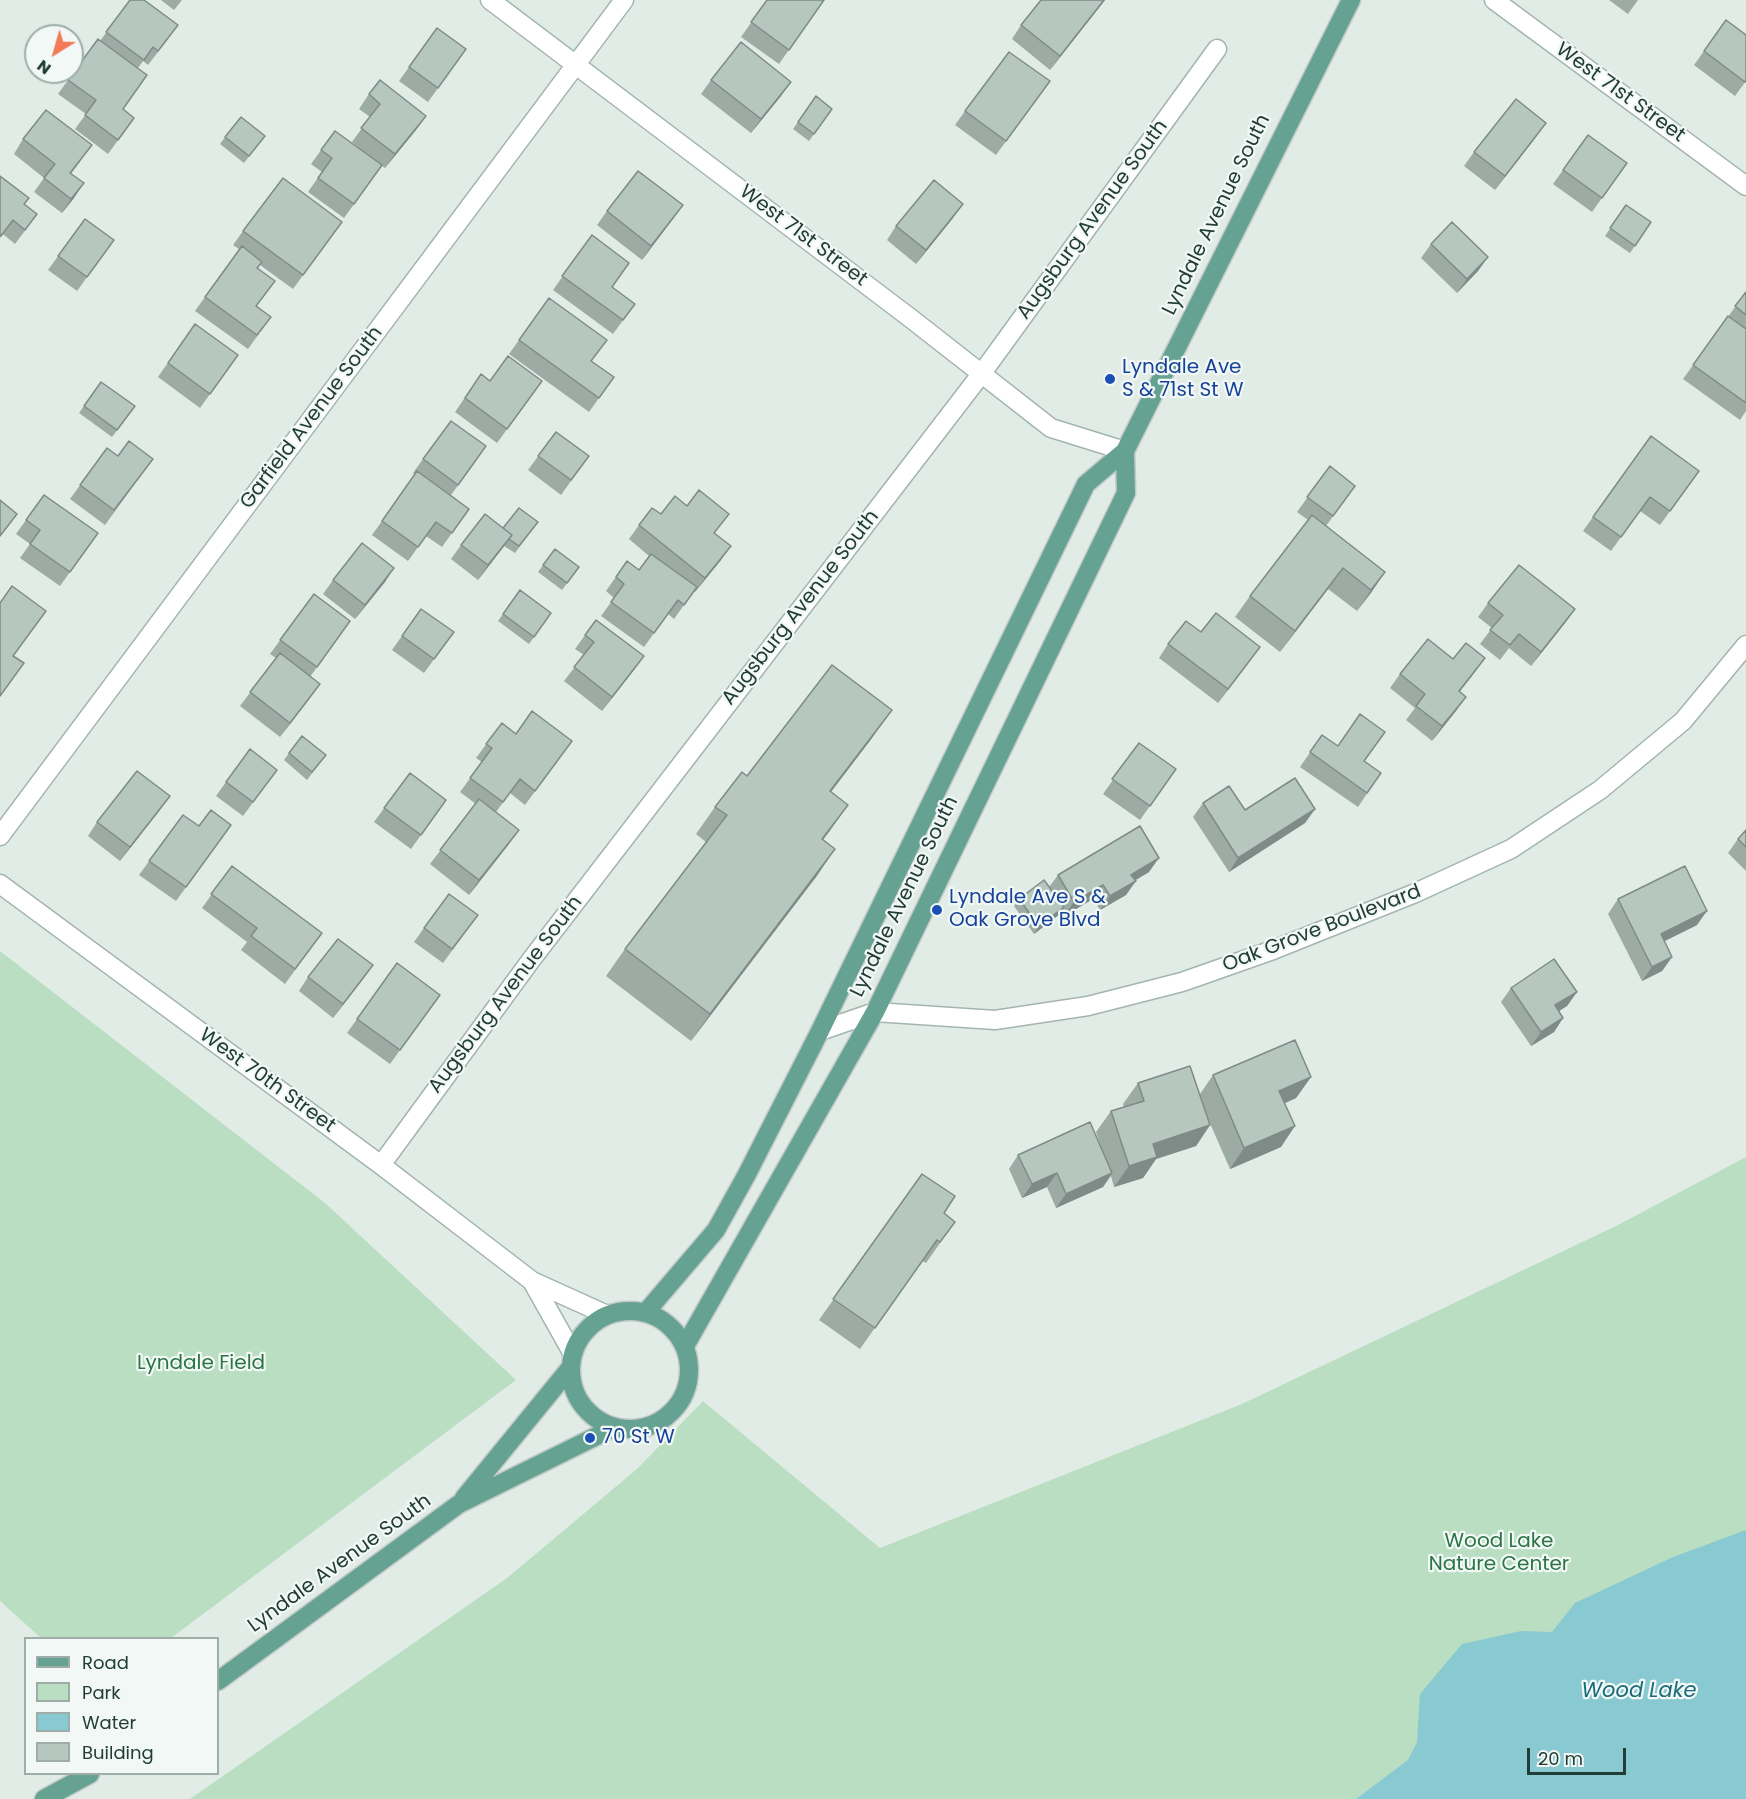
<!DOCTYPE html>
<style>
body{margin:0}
#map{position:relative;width:1746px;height:1799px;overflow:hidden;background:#e1ece7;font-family:Poppins,sans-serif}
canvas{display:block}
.legend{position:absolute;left:24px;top:1637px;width:195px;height:138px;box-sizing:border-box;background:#f2f8f5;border:2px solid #9eada8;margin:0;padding:8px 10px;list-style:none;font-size:18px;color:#213d35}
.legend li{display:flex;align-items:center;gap:12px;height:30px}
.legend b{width:30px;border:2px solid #9eada8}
.north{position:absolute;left:24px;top:24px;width:60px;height:60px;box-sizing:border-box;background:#f2f8f5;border:2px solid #9eada8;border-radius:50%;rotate:217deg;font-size:16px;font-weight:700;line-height:24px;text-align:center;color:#213d35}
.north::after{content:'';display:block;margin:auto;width:21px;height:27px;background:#f47a57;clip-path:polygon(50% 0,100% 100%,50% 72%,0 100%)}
.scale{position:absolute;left:1527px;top:1748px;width:99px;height:27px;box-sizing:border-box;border:3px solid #213d35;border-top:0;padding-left:8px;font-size:18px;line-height:21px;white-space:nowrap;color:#213d35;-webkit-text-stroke:4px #f2f8f5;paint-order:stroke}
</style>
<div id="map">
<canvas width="1746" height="1799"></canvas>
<ul class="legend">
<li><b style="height:8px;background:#65a291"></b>Road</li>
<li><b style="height:16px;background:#badec2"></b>Park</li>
<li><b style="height:16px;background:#88c9d2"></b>Water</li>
<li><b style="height:16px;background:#b6c7c0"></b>Building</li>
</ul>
<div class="north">N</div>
<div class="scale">20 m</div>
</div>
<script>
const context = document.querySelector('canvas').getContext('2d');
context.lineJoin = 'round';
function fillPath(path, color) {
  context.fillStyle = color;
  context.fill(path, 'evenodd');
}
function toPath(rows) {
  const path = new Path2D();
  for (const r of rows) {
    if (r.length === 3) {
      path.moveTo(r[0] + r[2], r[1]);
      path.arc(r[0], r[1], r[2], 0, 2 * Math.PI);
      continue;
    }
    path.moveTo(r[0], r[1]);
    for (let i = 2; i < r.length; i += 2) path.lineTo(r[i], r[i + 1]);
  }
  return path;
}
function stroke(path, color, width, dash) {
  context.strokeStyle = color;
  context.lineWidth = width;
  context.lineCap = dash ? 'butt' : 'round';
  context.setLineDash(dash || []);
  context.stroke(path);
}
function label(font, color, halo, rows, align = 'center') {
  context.font = font + ' Poppins,sans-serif';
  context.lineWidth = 4.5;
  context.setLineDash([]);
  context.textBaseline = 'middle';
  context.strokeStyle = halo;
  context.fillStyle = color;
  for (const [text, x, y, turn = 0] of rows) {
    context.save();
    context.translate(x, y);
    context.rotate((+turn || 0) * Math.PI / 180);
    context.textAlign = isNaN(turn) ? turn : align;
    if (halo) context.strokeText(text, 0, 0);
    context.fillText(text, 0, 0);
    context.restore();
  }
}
const green = toPath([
 [0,951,325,1203,516,1380,171,1638,41,1638,0,1601],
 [1746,1157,1746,1799,190,1799,507,1578,637,1469,703,1401,880,1548,1242,1404,1618,1225]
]);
const water = toPath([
 [1746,1530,1746,1799,1356,1799,1408,1760,1417,1742,1420,1694,1462,1644,1521,1631,1552,1632,1575,1603,1673,1557]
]);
const minor = toPath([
 [490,0,909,317,1051,428,1125,451],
 [1494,0,1746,186],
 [0,836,624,0],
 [0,884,381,1165,532,1281,607,1315],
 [820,1031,875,1012,995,1020,1088,1006,1182,982,1273,950,1413,894,1511,849,1600,790,1683,721,1746,645],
 [381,1165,531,960,982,373,1217,49],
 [532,1281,573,1354]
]);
const major = toPath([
 [630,1370,59],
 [646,1312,716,1230,746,1176,820,1031,1086,484,1125,451,1351,0],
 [685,1346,875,1012,1126,493,1125,451],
 [464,1498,571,1367],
 [218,1681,459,1504,615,1427],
 [44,1799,90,1774]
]);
const wall = toPath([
 [130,0,168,39,148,65,143,61,138,68,123,109,134,118,108,154,75,129,86,114,58,94,68,80,100,41],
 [161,0,182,0,174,10],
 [767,0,824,0,779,64,741,37],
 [1105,0,1050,70,1012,39,1021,25],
 [1609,0,1638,0,1628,14],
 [1726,20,1746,81,1735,96,1694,65],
 [437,28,466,49,428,102,399,81],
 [711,80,781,96,751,133,701,94],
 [1050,81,996,155,955,125,965,111],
 [369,94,426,116,416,130,385,168,382,166,344,218,308,192,322,172,311,164,335,131,370,157,352,142,370,117,359,109],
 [816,96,832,109,809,141,793,129],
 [1546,123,1495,190,1464,166,1474,152],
 [1588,135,1627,163,1592,212,1553,184],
 [265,136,244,163,220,144,225,137],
 [23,139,82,159,71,174,74,198,62,213,34,192,44,178,14,154],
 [0,176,24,204,27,228,15,244,3,234,0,238],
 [683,205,642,260,597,225,607,211],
 [1626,205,1651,222,1630,253,1605,236],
 [953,218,916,264,887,240,896,226],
 [85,219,114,240,77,291,48,270],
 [342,222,293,289,260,265,258,268,257,306,271,317,248,349,195,311,239,249,233,245,243,231],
 [592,235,612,287,635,304,613,334,553,290],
 [1431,244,1488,257,1478,271,1457,293,1421,258],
 [1746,292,1746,411,1740,420,1683,379],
 [549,298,592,361,614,377,589,412,509,354],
 [195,324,238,355,200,408,158,377],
 [481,374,490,381,542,381,497,443,455,412],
 [101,382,135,406,112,437,79,413],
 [556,432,589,456,561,495,528,470],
 [1651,436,1699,471,1660,525,1640,511,1611,551,1583,531],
 [107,448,118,456,153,459,105,525,70,499],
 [423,459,476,461,451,495,469,509,442,547,426,536,408,561,372,535,415,475,413,473],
 [1330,466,1355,486,1326,526,1385,572,1357,611,1328,589,1280,652,1235,617,1250,596,1308,520,1297,512],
 [44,495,98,533,60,586,20,558,30,544,16,534],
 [661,514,715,534,721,560,695,592,694,591,674,619,668,614,644,647,601,616,614,598,606,591,627,561,639,570,649,556,629,539,639,525],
 [538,522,515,553,504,546,478,580,451,559,461,545,503,528],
 [555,549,574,574,562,590,538,572],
 [333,580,385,582,355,619,323,594],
 [520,590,551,613,529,644,498,621],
 [314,594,350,621,310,677,310,698,280,737,240,706,276,658,270,654],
 [1488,603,1575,609,1565,623,1531,666,1509,648,1500,660,1480,644,1492,628,1478,617],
 [421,609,454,632,424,673,392,650],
 [1201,632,1260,647,1218,703,1159,658,1168,644],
 [585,635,644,656,602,711,564,681,584,655,575,649],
 [1453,659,1475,672,1460,691,1456,711,1432,741,1406,720,1415,708,1390,688,1400,674],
 [502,723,516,734,572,741,525,805,510,793,496,812,509,844,469,895,430,864,476,804,460,792,482,762,476,758],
 [1322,735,1338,746,1365,761,1381,773,1358,807,1300,767],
 [872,738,831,792,823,839,835,849,816,877,691,1041,606,976,625,949,706,842,696,834,715,807,747,776],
 [1139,743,1176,769,1140,820,1103,794],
 [289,753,326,755,307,780,284,760],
 [277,770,243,816,216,796,226,782],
 [410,773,446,800,411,849,374,822],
 [170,796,120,861,88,836,97,822],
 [1203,803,1245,810,1315,809,1305,823,1229,872,1193,817],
 [183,815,199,826,231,825,176,901,139,875],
 [1746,830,1746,871,1728,853,1738,839],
 [232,866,322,933,285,984,241,950,247,942,202,908],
 [1149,872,1135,880,1126,895,1100,910,1093,899,1064,916,1061,911,1060,914,1034,934,1014,906,1019,899,1049,887,1058,875],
 [1618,899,1697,925,1664,941,1672,957,1662,971,1642,981,1608,914],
 [424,928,468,929,443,963,414,942],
 [397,963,440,995,390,1064,347,1033],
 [308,977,363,979,333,1018,299,991],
 [1511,988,1577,992,1567,1006,1559,1011,1563,1018,1554,1032,1531,1046,1501,1002],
 [1213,1075,1311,1077,1296,1098,1285,1103,1281,1147,1230,1169,1209,1121,1210,1125,1196,1146,1156,1159,1143,1178,1114,1187,1111,1176,1103,1187,1056,1208,1047,1187,1022,1198,1009,1169,1018,1155,1102,1150,1096,1132,1111,1111,1124,1107,1123,1104,1138,1083,1200,1094],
 [922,1174,944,1213,955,1222,926,1263,922,1261,860,1349,819,1320]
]);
const shadedWall = toPath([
 [1104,0,1105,0,1050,70,1060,56],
 [791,82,781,96,751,133,761,119],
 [426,116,416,130,385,168,395,154],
 [1546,123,1536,137,1495,190,1505,176],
 [84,183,74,198,62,213,71,199],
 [963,204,953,218,916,264,926,250],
 [683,205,673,219,642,260,651,246],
 [1488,257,1478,271,1457,293,1467,279],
 [512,535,502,549,478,580,488,565],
 [731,546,721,560,695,592,705,578],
 [394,568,385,582,355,619,365,605],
 [1343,568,1328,589,1280,652,1295,631],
 [1385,572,1371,593,1357,611,1371,590],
 [1575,609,1565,623,1531,666,1541,652],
 [1260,647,1250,661,1218,703,1228,689],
 [644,656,634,670,602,711,612,697],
 [1485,658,1475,672,1449,705,1459,691],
 [320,684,310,698,280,737,290,723],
 [1466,697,1456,711,1432,741,1442,726],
 [892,710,872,738,811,818,830,791],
 [170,796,160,810,120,861,130,847],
 [848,805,829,832,803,866,822,839],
 [1315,809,1305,823,1229,872,1238,858],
 [519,830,509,844,469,895,479,880],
 [835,849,816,877,691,1041,710,1014],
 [1159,858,1149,872,1121,889,1131,875],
 [1136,881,1126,895,1100,910,1110,896],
 [1103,885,1093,899,1064,916,1074,902],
 [1064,907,1060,914,1034,934,1039,926],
 [1707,911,1697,925,1651,948,1661,934],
 [1672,957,1662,971,1642,981,1652,967],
 [373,965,363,979,333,1018,343,1004],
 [1577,992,1567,1006,1546,1019,1555,1005],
 [1563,1018,1554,1032,1531,1046,1541,1032],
 [1311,1077,1296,1098,1265,1112,1279,1091],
 [1210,1125,1196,1146,1156,1159,1143,1178,1114,1187,1129,1166,1153,1144],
 [1295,1126,1281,1147,1230,1169,1244,1148],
 [1057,1173,1047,1187,1022,1198,1032,1184],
 [1112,1173,1103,1187,1056,1208,1066,1194]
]);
const building = toPath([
 [130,0,144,0,178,25,158,51,153,47,144,60,106,32,130,0],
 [767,0,824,0,789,50,751,22,767,0],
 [1041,0,1104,0,1060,56,1021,25,1041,0],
 [1726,20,1746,35,1746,80,1745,82,1704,51,1726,20],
 [437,28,466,49,438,88,409,67,437,28],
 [98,39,147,75,123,109,134,118,118,140,85,115,96,100,68,80,98,39],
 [741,42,791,82,761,119,711,80,741,42],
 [1009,52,1050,81,1006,141,965,111,1009,52],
 [380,80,426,116,395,154,361,128,380,104,369,94,380,80],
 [816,96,832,109,814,134,798,122,816,96],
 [1516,99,1546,123,1505,176,1474,152,1516,99],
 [46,110,92,145,70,173,84,183,71,199,44,178,55,164,23,139,46,110],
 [241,117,265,136,249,156,225,137,241,117],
 [335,131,382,165,354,204,318,178,332,158,321,150,335,131],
 [1588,135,1627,163,1602,198,1563,170,1588,135],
 [638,171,683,205,651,246,607,211,638,171],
 [0,176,29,198,24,204,37,214,25,230,13,220,1,236,0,235,0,176],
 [283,178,342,222,303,275,243,231,283,178],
 [934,180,963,204,926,250,896,226,934,180],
 [1626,205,1651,222,1635,246,1610,228,1626,205],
 [85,219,114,240,87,277,58,256,85,219],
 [1452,222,1488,257,1467,279,1431,244,1452,222],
 [592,235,629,263,612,287,635,304,623,320,562,276,592,235],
 [242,246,262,262,257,268,275,281,256,306,271,317,257,335,205,297,242,246],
 [1746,292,1746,315,1735,306,1746,292],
 [549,298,607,340,591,361,614,377,599,398,519,340,549,298],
 [1728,316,1746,329,1746,403,1693,365,1728,316],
 [195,324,238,355,210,394,168,363,195,324],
 [508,356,542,381,507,429,465,398,481,374,490,381,508,356],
 [101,382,135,406,117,430,84,406,101,382],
 [451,421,486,446,458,485,423,459,451,421],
 [556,432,589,456,571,480,538,456,556,432],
 [1651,436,1699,471,1670,511,1650,497,1621,537,1593,517,1651,436],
 [129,441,153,459,114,510,80,485,107,448,118,456,129,441],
 [1330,466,1355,486,1333,516,1307,497,1330,466],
 [417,471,469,509,452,533,436,522,418,547,382,521,417,471],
 [699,490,729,514,714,533,731,546,705,578,639,525,652,508,661,514,675,496,687,506,699,490],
 [44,495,98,533,70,572,30,544,40,530,26,520,44,495],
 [0,500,17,514,0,536,0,500],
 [519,508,538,522,519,546,509,539,512,535,503,528,519,508],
 [485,514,512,535,488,565,461,545,485,514],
 [1312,515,1385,572,1371,590,1343,568,1295,631,1250,596,1312,515],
 [362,543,394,568,365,605,333,580,362,543],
 [555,549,579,567,567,583,543,565,555,549],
 [651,554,697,587,684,605,678,600,654,633,611,602,624,584,616,577,627,561,639,570,651,554],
 [1519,565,1575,609,1541,652,1519,634,1510,645,1490,630,1503,615,1488,603,1519,565],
 [12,586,46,611,13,656,24,663,0,696,0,603,12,586],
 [520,590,551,613,534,637,503,614,520,590],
 [314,594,350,621,317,667,280,640,314,594],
 [421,609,454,632,434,659,402,636,421,609],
 [1216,613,1260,647,1228,689,1168,644,1186,621,1201,632,1216,613],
 [596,620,644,656,612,697,574,667,594,642,585,635,596,620],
 [1428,639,1453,659,1466,643,1485,658,1459,691,1466,697,1442,726,1416,706,1425,694,1400,674,1428,639],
 [280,653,320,684,290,723,250,692,280,653],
 [832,665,892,710,830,791,848,805,822,839,835,849,710,1014,625,949,727,815,715,807,742,772,747,776,832,665],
 [532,711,572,741,535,791,520,779,503,802,470,778,492,748,486,744,502,723,516,734,532,711],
 [1360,714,1385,732,1364,761,1381,773,1367,793,1310,752,1322,735,1338,746,1360,714],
 [302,736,326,755,312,772,289,753,302,736],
 [1139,743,1176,769,1150,806,1112,779,1139,743],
 [250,749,277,770,253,802,226,782,250,749],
 [137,771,170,796,130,847,97,822,137,771],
 [410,773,446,800,421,835,384,808,410,773],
 [1295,778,1315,809,1238,858,1203,803,1229,786,1245,810,1295,778],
 [479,799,519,830,479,880,440,850,479,799],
 [211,810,231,825,186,887,149,861,183,815,199,826,211,810],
 [1140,826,1159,858,1131,875,1136,881,1110,896,1103,885,1074,902,1058,875,1140,826],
 [1746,830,1746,847,1738,839,1746,830],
 [232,866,322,933,295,969,251,936,257,928,211,894,232,866],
 [1685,866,1707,911,1661,934,1672,957,1652,967,1618,899,1685,866],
 [1044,880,1064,907,1039,926,1019,899,1044,880],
 [449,894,478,915,452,949,424,928,449,894],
 [338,939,373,965,343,1004,308,977,338,939],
 [1554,959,1577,992,1555,1005,1563,1018,1541,1032,1511,988,1554,959],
 [397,963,440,995,400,1050,357,1019,397,963],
 [1295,1040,1311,1077,1279,1091,1295,1126,1244,1148,1213,1075,1295,1040],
 [1190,1066,1210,1125,1153,1144,1157,1157,1129,1166,1111,1111,1144,1101,1138,1083,1190,1066],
 [1090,1122,1112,1173,1066,1194,1057,1173,1032,1184,1018,1155,1090,1122],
 [922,1174,955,1196,944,1213,955,1222,940,1242,937,1240,875,1328,833,1299,922,1174]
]);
const markers = [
 [1110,379,6,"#1a4fb4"],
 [937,910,6,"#1a4fb4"],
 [590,1438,6,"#1a4fb4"]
];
const streetNames = [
 ["West 71st Street",1620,93,36],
 ["Lyndale Avenue South",1217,215,-64],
 ["Augsburg Avenue South",1093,220,-54],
 ["West 71st Street",803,236,37],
 ["Garfield Avenue South",312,418,-53],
 ["Augsburg Avenue South",801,608,-52],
 ["Lyndale Avenue South",905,897,-64],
 ["Oak Grove Boulevard",1322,929,-21],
 ["Augsburg Avenue South",506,995,-53],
 ["West 70th Street",267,1081,36],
 ["Lyndale Avenue South",340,1564,-36]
];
const transitNames = [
 ["Lyndale Ave",1122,368],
 ["S & 71st St W",1122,391],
 ["Lyndale Ave S &",949,898],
 ["Oak Grove Blvd",949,921],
 ["70 St W",602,1438]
];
const parkNames = [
 ["Lyndale Field",201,1364],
 ["Wood Lake",1499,1542],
 ["Nature Center",1499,1565]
];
const waterNames = [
 ["Wood Lake",1639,1692]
];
fillPath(green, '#badec2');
fillPath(water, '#88c9d2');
stroke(minor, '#a4b4ae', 21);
stroke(major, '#c1c9c6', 21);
stroke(minor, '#fff', 18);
stroke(major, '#65a291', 18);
fillPath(wall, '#9daba5');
fillPath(shadedWall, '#7f8b86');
fillPath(building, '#b6c7c0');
stroke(building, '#7f8b86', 1.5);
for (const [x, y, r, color] of markers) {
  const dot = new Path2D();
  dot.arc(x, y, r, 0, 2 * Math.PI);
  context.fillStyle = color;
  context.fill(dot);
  stroke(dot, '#f2f8f5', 2);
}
label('20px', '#213d35', '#f2f8f5', streetNames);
label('20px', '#164399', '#f2f8f5', transitNames, 'left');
label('20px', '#2b7545', '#f2f8f5', parkNames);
label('italic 21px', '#1a6c7a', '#f2f8f5', waterNames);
</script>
